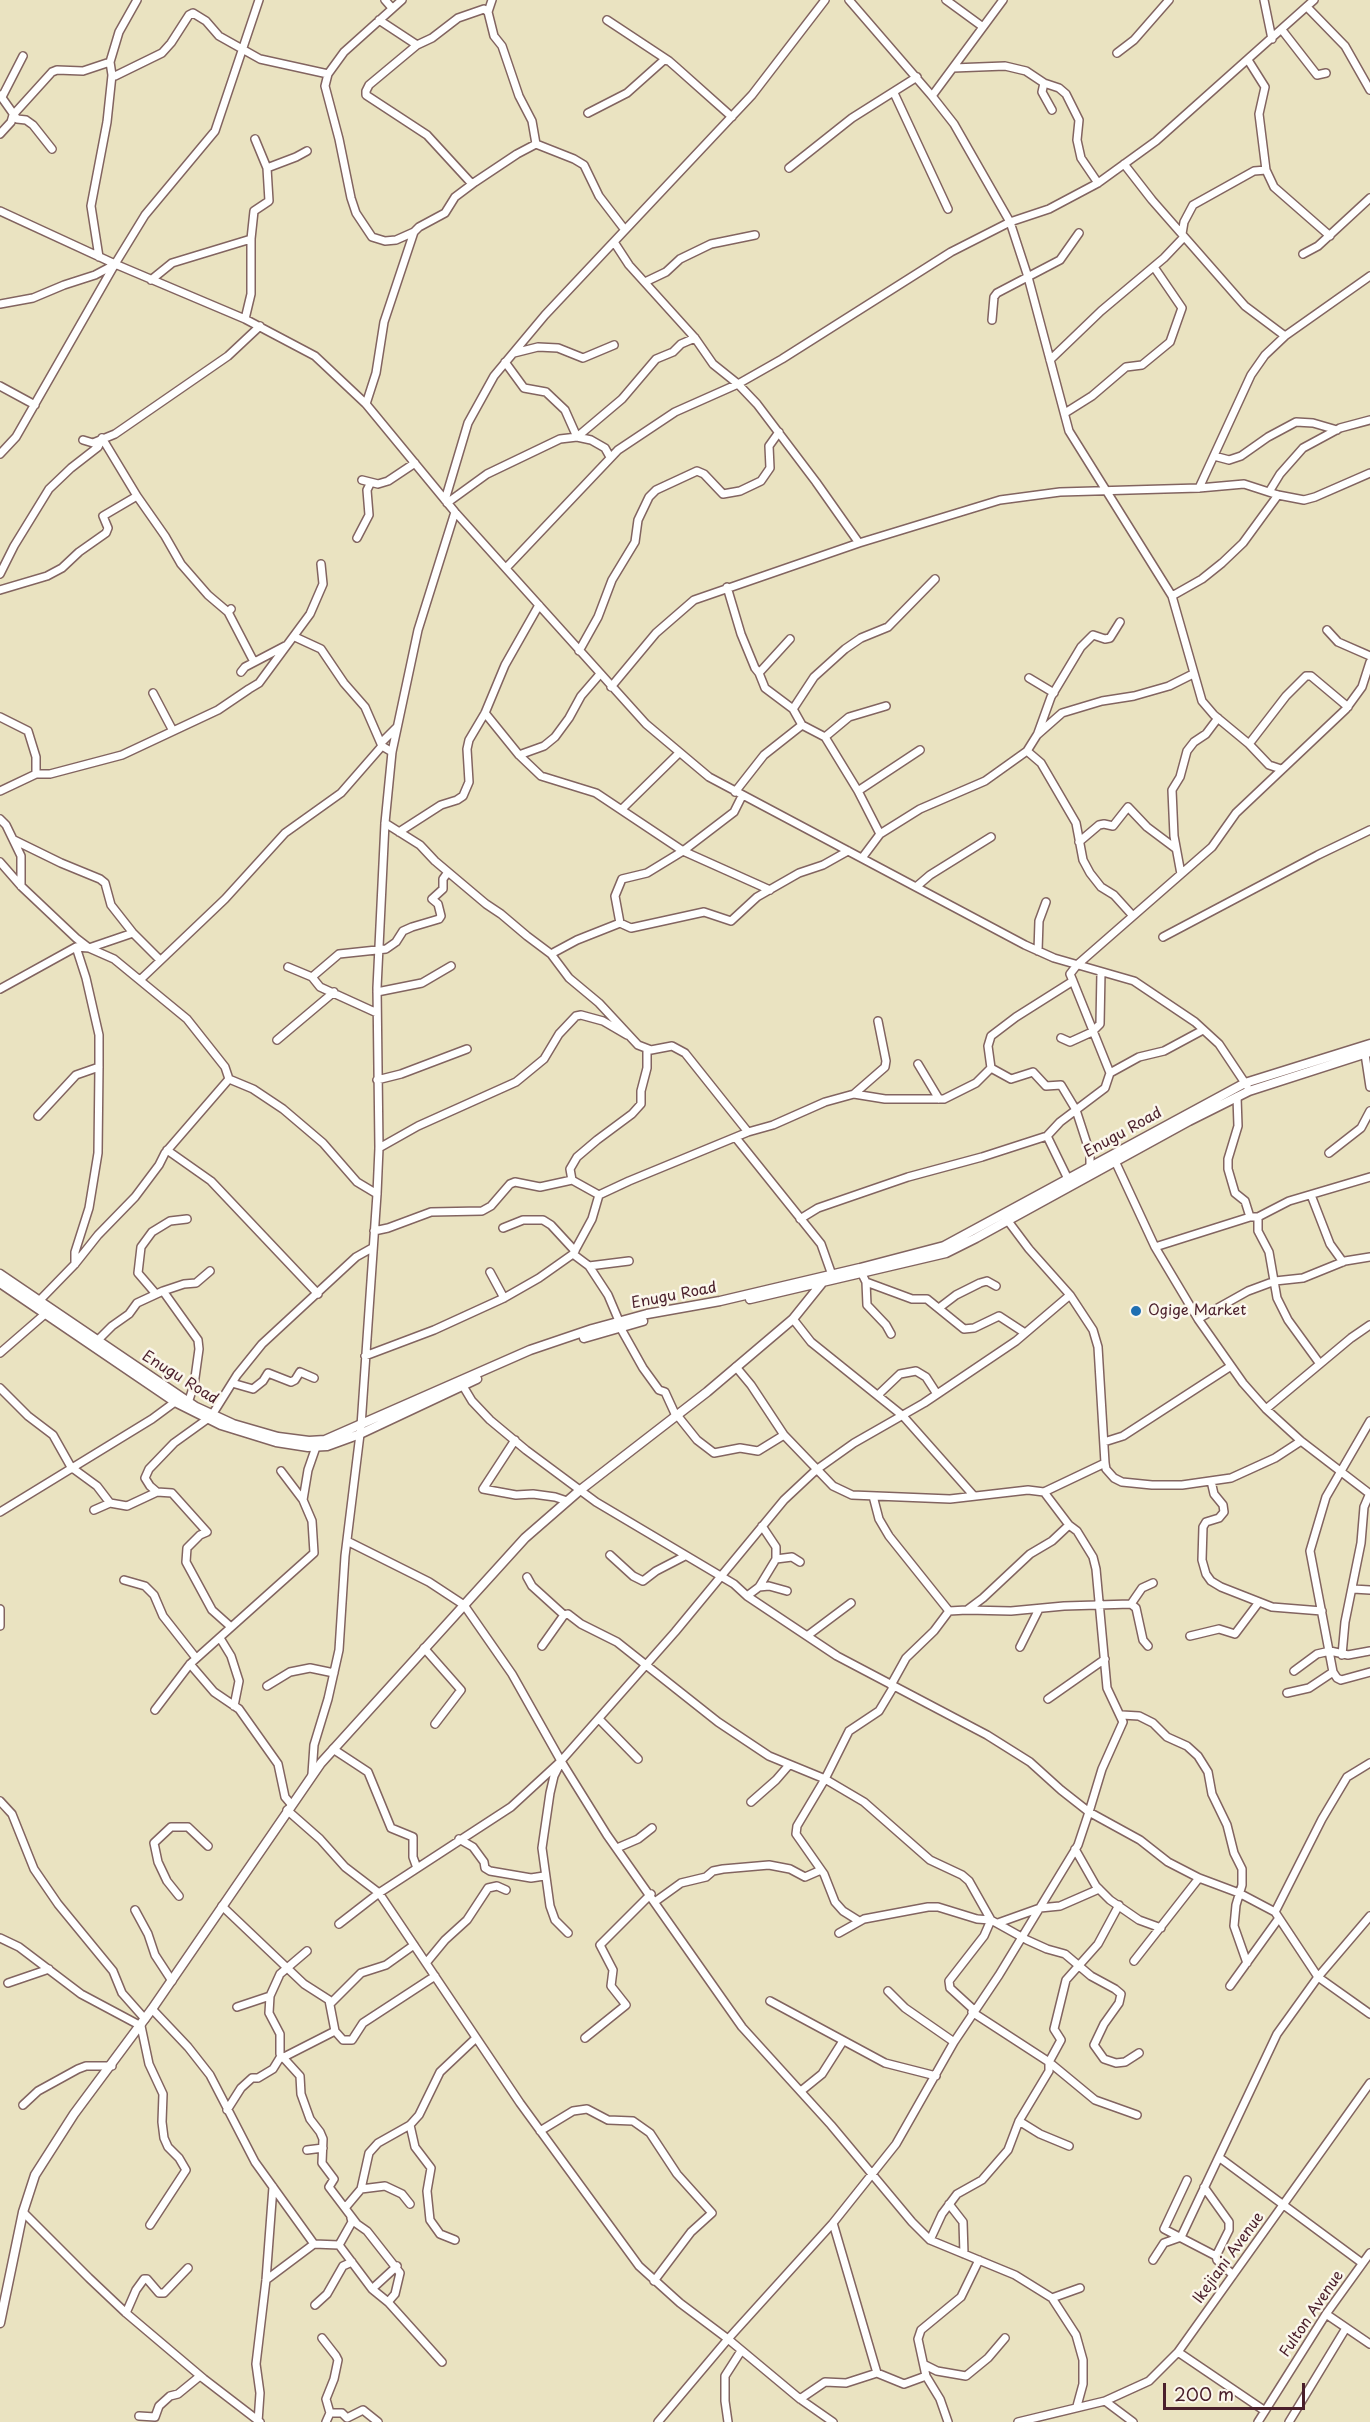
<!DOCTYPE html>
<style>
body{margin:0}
#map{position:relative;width:1370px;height:2422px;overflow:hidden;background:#eae3c1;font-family:"Playpen Sans",sans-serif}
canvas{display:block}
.scale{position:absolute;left:1163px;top:2383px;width:142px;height:27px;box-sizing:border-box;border:3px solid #4a1f2b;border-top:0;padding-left:8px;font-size:18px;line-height:21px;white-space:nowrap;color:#4a1f2b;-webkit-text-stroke:4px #fbf7ec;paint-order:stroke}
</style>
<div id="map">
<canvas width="1370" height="2422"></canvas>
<div class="scale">200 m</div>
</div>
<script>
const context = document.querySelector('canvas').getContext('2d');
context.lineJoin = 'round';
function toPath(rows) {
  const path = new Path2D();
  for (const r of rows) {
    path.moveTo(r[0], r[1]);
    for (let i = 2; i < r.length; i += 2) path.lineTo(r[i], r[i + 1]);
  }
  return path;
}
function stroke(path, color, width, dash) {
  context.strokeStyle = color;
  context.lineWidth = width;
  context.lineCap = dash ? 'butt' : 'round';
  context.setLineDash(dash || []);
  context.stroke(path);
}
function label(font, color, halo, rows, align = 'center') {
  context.font = font + ' "Playpen Sans",sans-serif';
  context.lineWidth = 5;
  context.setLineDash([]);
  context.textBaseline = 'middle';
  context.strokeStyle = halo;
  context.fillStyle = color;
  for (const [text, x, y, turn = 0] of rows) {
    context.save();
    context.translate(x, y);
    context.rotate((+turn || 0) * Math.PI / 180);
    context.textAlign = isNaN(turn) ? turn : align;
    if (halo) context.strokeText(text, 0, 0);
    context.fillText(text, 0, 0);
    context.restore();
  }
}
const minor = toPath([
 [385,0,392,8],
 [849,0,932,96,954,124,1010,222,1028,277,1069,431,1172,596,1202,701,1214,715,1249,744,1269,765,1281,769],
 [946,0,983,27],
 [1264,0,1272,39],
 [1307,7,1345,46,1370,90],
 [379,20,417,45,432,38,458,18,484,9,488,12,492,0],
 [607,20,669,61],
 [1282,30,1317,75,1326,73],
 [417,45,369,85,366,91,366,95,427,135,472,184],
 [1117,53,1134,40,1169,0],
 [1248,60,1265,87,1259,114,1266,170,1274,187,1330,236],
 [953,68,1005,66,1026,71,1044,83,1059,88,1066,94,1079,120,1077,140,1081,158,1098,183],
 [328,74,325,86,339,139,351,198,356,213,372,237,385,241,396,240,414,232,419,227,445,213,455,197,475,182,517,154,536,144,532,121,519,96,502,46,494,36,488,12],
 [112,75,115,76,162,53,171,43,189,15,193,13,206,21,219,36,260,59,328,74,344,52,402,0],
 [1044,83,1042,92,1052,110],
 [894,93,948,209],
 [0,95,17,119,26,120,33,125,52,149],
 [932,96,1003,0],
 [2,97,23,56],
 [588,113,627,93,664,60,669,61,677,68,732,117],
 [0,134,11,122,13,115,52,72,57,70,83,71,110,62],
 [255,139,267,168,296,157,307,151],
 [536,144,574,159,584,165,599,196,625,230],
 [1124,164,1152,200,1245,306,1285,336],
 [789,168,852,118,917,77],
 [0,211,115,264,245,319,315,356,366,404,455,512,646,724,709,777,1025,945,1054,958,1134,981,1195,1022,1219,1044,1247,1086],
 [1182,234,1184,222,1193,205,1254,171,1266,170],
 [614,242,629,265,695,338,713,364,738,384,757,404,816,482,859,543],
 [1303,254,1318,246,1370,198],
 [99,257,91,206,107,122,112,75,110,62,119,32,137,0],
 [151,280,172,263,251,239],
 [645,282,666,272,680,259,711,244,755,235],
 [0,304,33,298,64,285,95,275,112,266],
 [245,319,251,294,251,239,254,211,269,201,267,168],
 [992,320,994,297,997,293,1060,260,1079,233],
 [514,353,538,347,558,348,583,358,614,345],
 [1050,360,1101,311,1164,258,1184,237],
 [505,362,524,388,546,392,565,410,577,437,622,399,656,359,673,352,681,344,695,338],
 [0,386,35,405],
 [366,404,376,373,384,322,414,232],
 [1065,413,1092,396,1126,367,1142,365,1170,342,1182,308,1154,267],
 [83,440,93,443,115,434,228,356,260,326],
 [0,454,16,437,115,264,145,215,215,131,259,0],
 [1214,456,1229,460,1241,456,1268,437,1296,422,1313,423,1337,430],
 [362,480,378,484,388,481,415,463],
 [1199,488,1251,375,1265,355,1285,336,1370,276],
 [1269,492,1280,474,1303,448,1340,428,1370,420],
 [137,496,165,536,181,564,208,595,228,612],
 [445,500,468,423,494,376,545,315,752,95,825,0],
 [447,503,487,474,560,439,577,437,591,440,605,448,610,457],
 [357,538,369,515,367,490,370,484],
 [507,567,618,450,675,412,738,384,782,359,951,252,1010,222,1049,209,1098,183,1156,141,1314,0],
 [0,574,14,546,49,489,71,468,98,447,102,438],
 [727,587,741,634,755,668,759,673],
 [0,590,47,576,62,568,79,552,106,533,108,528,103,516,137,496,102,438],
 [1172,596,1202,579,1222,563,1243,543,1278,495],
 [231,609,228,612,254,662],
 [1327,630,1338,642,1370,656],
 [295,637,321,649,344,683,365,707,382,746,392,752],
 [790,639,759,673,765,688,793,709,802,725],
 [579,651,598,617,612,580,635,542,638,520,649,497,656,490,697,471,704,474,723,494,740,491,761,481,770,468,769,446,779,432],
 [241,672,245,667,285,646],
 [1029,678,1054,693],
 [611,687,656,633,694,600,859,543,1000,500,1060,492,1199,488,1244,484,1278,495,1304,500,1315,497,1370,473],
 [153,693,173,731],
 [793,709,814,677,845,649,861,638,888,627,935,579],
 [485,713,519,755,541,776,596,793,683,851,770,890],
 [0,717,28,731,36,757,36,774],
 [1038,733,1051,697,1081,647,1093,635,1105,639,1110,638,1120,622],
 [825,737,849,717,886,706],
 [381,743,396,728],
 [1249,744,1286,696,1306,676,1311,676,1348,707],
 [1027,751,1041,763,1076,823,1083,860,1090,873,1101,887,1114,895,1133,916],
 [519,755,544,746,555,737,569,718,581,696,600,674],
 [0,791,36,774,50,774,122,755,218,710,249,689,259,683,310,614,323,584,321,564],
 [858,791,920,750],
 [735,792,764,755,802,725,825,737,858,791,880,834],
 [622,809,679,753],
 [0,819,6,825,21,856,21,886],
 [385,823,420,845,435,861,486,904,501,914,527,936,551,954,569,978,599,1003,638,1045,651,1050,672,1046,685,1053,748,1132],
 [399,832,441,805,457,800,463,796,469,782,467,749,469,740,485,713,505,665,539,605],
 [14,840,61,863,100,879,105,883,111,905,133,933,160,960],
 [1079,842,1099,825,1104,824,1113,826,1128,807,1147,827,1175,848],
 [862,858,880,834,920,809,985,781,1027,751,1037,735,1062,713,1102,701,1134,696,1169,686,1193,674],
 [0,862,21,886,76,938,89,948,114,959,187,1019,225,1067,229,1079,253,1089,283,1109,323,1143,357,1182,377,1194],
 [1181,874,1174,836,1172,790,1180,777,1187,751,1194,742,1206,734,1218,718],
 [916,887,930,875,991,837],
 [620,923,615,896,622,879,647,873,683,851,734,812,742,796],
 [1163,937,1318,855,1370,830],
 [1038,951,1039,921,1046,902],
 [551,954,577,940,620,923,631,928,704,912,731,921,757,897,799,873,823,865,848,851],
 [288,967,312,977,320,987,377,1013],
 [312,977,339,954,386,949,396,942,403,931,412,927,439,919,441,916,438,904,432,899,443,889,443,879,448,872],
 [140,980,225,899,285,833,341,793,382,746],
 [0,989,76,947,89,948,133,933],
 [377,992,422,983,451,966],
 [1061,1038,1070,1042,1092,1032,1100,1024,1101,972],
 [277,1040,334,992],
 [1365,1054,1370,1087],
 [918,1064,939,1099],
 [991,1068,1011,1079,1033,1072,1046,1086,1061,1085,1076,1110,1090,1153,1090,1167],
 [1110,1073,1139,1057,1164,1051,1203,1030],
 [377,1080,401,1074,467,1049],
 [854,1094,885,1067,886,1061,878,1021],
 [1237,1097,1238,1126,1228,1159,1228,1169,1235,1193,1245,1201,1250,1217],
 [38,1116,76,1075,99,1067],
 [1047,1136,1068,1179],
 [736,1138,821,1244,832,1275],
 [379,1148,418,1126,516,1082,544,1059,559,1034,576,1016,581,1015,603,1021,627,1035],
 [167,1150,211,1181,318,1294],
 [1329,1153,1361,1128,1370,1111],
 [1115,1161,1155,1247,1198,1319,1243,1383,1266,1409,1301,1441,1370,1494],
 [572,1180,570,1169,577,1157,597,1140,632,1114,641,1104,641,1091,647,1068,647,1050],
 [1311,1195,1330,1244,1343,1262],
 [1005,1217,1029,1249,1070,1295,1093,1330,1098,1347,1105,1463,1106,1469,1114,1478,1122,1482,1152,1485,1182,1485,1231,1478,1275,1458,1301,1441],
 [1258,1217,1258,1231,1269,1252,1277,1298,1288,1320,1320,1364],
 [800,1219,818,1208,908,1177,982,1157,1047,1136,1060,1122,1105,1088,1110,1073,1073,981],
 [503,1228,523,1220,543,1220,551,1225,575,1251],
 [374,1231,388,1228,431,1212,482,1211,491,1206,510,1184,515,1182,540,1187,572,1180,599,1195],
 [1155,1247,1250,1217,1258,1217,1289,1201,1370,1177],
 [573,1254,589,1266,608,1295,619,1321],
 [75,1264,75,1252,89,1208,98,1153,99,1067,99,1035,86,978,76,947],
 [589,1266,629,1261],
 [490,1272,504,1298],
 [862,1274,866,1282,867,1305,886,1325,891,1334],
 [866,1282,912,1299,927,1299,964,1329,974,1328,999,1316,1025,1333],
 [163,1291,184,1284,196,1283,210,1271],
 [156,1294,138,1273,141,1247,152,1232,170,1221,187,1219],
 [39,1301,75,1264,98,1235,135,1197,159,1165,165,1153,229,1079],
 [939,1308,956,1295,980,1283,987,1281,996,1286],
 [793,1319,811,1342,903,1416,974,1496],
 [1198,1319,1248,1291,1275,1281,1303,1278,1345,1261,1370,1257],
 [620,1327,643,1368,659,1390,665,1392,676,1416],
 [98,1340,112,1326,129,1314,137,1303,163,1291,198,1340,199,1349,194,1385,188,1403],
 [0,1353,45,1314],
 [365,1356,434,1330,504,1298,539,1278,573,1254,592,1219,599,1195,629,1181,748,1132,773,1125,825,1102,854,1094,885,1099,944,1099,976,1083,991,1068,988,1046,991,1036,1016,1017,1073,981,1070,974,1077,965,1212,847,1236,813,1346,709,1362,687,1370,662],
 [736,1367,751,1385,784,1435,833,1486,852,1495,950,1499,1028,1490,1044,1492,1105,1463],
 [232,1383,253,1389,263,1381,268,1373,291,1382,295,1380,300,1372,314,1378],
 [463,1386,472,1401,490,1420,526,1450,596,1502,734,1584,747,1596,837,1656,987,1735,1030,1762,1061,1790,1089,1812,1102,1769,1123,1722,1107,1688,1096,1569,1093,1557,1077,1531,1069,1525,1044,1492],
 [0,1388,28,1416,53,1435,71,1467,97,1486,110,1503],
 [878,1395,900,1374,916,1371,926,1377,937,1394],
 [1266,1409,1351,1338,1370,1325],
 [212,1415,237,1375,262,1344,356,1257,372,1248],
 [677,1415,697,1440,714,1453,740,1448,758,1451,784,1435],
 [1370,1421,1326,1497,1310,1551,1333,1672,1337,1678,1341,1680,1370,1672],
 [515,1440,483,1489,516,1495,533,1494,555,1497,567,1501],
 [1104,1442,1123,1436,1231,1366],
 [281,1471,303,1500],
 [1211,1481,1214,1494,1223,1505,1224,1512,1219,1518,1206,1522,1203,1527,1202,1560,1206,1574,1211,1581,1221,1587,1272,1607,1322,1611],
 [157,1492,150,1486,145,1478,149,1469,174,1443,206,1420],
 [873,1496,879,1519,889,1536,949,1611],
 [94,1510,110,1503,127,1506,157,1492,172,1493,207,1532,200,1535,187,1548,186,1562,212,1610,231,1627],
 [0,1512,152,1419,175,1402],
 [347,1541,429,1582,464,1605,512,1674,561,1761,607,1835,742,2027,831,2125,912,2222,930,2240,1015,2275,1052,2298,1076,2335,1083,2360,1083,2384,1077,2406],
 [610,1555,633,1576,643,1581,656,1571,685,1556],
 [776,1559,792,1557,800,1562],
 [527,1577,532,1586,564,1615,568,1614,581,1624,617,1642,718,1722,769,1756,825,1779,864,1802,930,1860,962,1875,969,1881,991,1920],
 [124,1580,145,1586,154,1595,163,1616,196,1658],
 [759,1587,769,1586,787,1591],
 [1353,1589,1370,1590],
 [747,1596,759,1587,776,1559,776,1547,762,1526],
 [1131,1604,1142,1588,1153,1583],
 [0,1609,0,1626],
 [967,1610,1011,1611,1064,1606,1131,1604,1136,1608,1143,1640,1148,1646],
 [807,1636,851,1603],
 [1190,1636,1219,1629,1235,1634,1259,1602],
 [220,1638,231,1656,239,1681,234,1706],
 [542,1646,564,1615],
 [1020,1647,1039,1609],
 [424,1648,461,1690,435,1724],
 [1342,1655,1345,1622,1361,1543,1364,1507,1370,1493],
 [190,1664,214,1692,239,1709,278,1764,285,1797,291,1804],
 [1294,1671,1317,1654,1330,1651,1348,1655,1370,1651],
 [891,1685,906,1658,934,1631,949,1611,967,1610,983,1598,1030,1554,1052,1541,1069,1525],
 [267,1686,290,1672,310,1668,334,1673],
 [1287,1693,1309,1688,1333,1672],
 [1048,1699,1105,1659],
 [155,1710,190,1664,314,1553,312,1521,303,1500,308,1470,316,1447],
 [1122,1715,1139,1716,1153,1723,1167,1737,1187,1746,1198,1756,1208,1772,1212,1794,1227,1825,1234,1853,1242,1869,1242,1885,1236,1905,1234,1926,1247,1963],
 [599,1719,638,1759],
 [333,1749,368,1772,391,1828,413,1837,413,1857,417,1868],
 [559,1766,554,1776,550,1793,542,1848,550,1906,555,1920,568,1933],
 [312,1774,314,1745,328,1699,339,1650,345,1556,361,1426,377,1194,379,1148,377,988,385,823,392,752,418,630,455,512],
 [0,1801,12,1814,34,1869,58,1904,113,1971,122,1993,145,2019],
 [751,1802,776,1780,789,1765],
 [287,1810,320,1839,345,1867,379,1893,520,2103,639,2266,680,2303,728,2339,800,2399,833,2422],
 [459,1839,473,1847,484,1862,485,1868,490,1871,531,1878,544,1876],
 [617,1848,638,1839,652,1828],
 [1075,1849,1096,1886,1110,1900,1139,1920,1161,1928],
 [179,1896,167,1881,158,1862,154,1843,171,1827,188,1827,208,1846],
 [656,1901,681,1883,706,1877,713,1871,723,1869,769,1865,790,1869,805,1877,821,1870],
 [222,1906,304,1984,329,2000,335,2031,343,2040,352,2040,363,2023,435,1976],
 [135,1910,148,1934,155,1955,172,1981],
 [1275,1912,1322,1819,1347,1777,1370,1763],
 [859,1921,843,1911,835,1902,824,1874,796,1834,797,1826,825,1779,849,1731,879,1711,894,1686],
 [998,1923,1040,1908,1060,1906,1099,1889],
 [339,1924,379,1893,511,1807,561,1761,675,1632,784,1500,816,1470,854,1443,924,1403,1016,1341,1070,1295],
 [839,1933,864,1919,928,1907,938,1907,977,1919,991,1920,1027,1940,1047,1949,1065,1954,1091,1976,1115,1989,1121,1994,1119,2003,1104,2024,1094,2045,1104,2059,1116,2063,1125,2062,1139,2053],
 [0,1938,19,1947,81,1994,141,2026,149,2064,163,2094,162,2122,164,2138,168,2147,179,2158,186,2170,150,2225],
 [307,1951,280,1974,270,1996,269,2013,280,2034,280,2054,300,2076,301,2094,310,2119,320,2132,323,2139,322,2163,334,2179,329,2187,357,2224,367,2231,400,2273,395,2294,388,2302],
 [1134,1961,1199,1878],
 [426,1963,445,1940,467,1920,488,1888,497,1886,506,1890],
 [8,1983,49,1969],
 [1230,1986,1279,1918],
 [888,1991,905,2008,954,2042],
 [770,2001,885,2063,936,2076],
 [331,2003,361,1973,386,1965,414,1945],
 [237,2007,270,1996],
 [152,2009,188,2047,210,2075,255,2162,314,2244,339,2245],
 [974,2010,950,1988,949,1981,984,1936,991,1920],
 [972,2012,1049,2062,1095,2100,1137,2115],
 [585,2038,626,2005,611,1986,613,1970,600,1945,651,1894],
 [282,2058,335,2031],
 [801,2091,822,2074,843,2041],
 [23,2105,38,2091,78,2069,86,2066,112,2066],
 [227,2110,241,2088,252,2078,258,2078,273,2069,281,2056],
 [1019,2121,1040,2134,1069,2146],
 [410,2125,415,2147,431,2168,427,2191,430,2220,440,2234,455,2240],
 [540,2131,573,2111,587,2109,608,2120,633,2121,650,2133,677,2174,712,2213,691,2232,654,2281],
 [307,2150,323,2148],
 [1220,2158,1362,2263],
 [1187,2180,1164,2229,1216,2256],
 [1204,2187,1229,2222,1229,2230,1216,2256,1217,2260,1233,2275],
 [361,2189,369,2153,378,2143,410,2125,419,2115,440,2072,476,2038],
 [949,2204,963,2222,964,2254],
 [345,2208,361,2189,385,2186,402,2194,410,2204],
 [23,2212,89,2278,126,2313,204,2379,260,2422],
 [833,2223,877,2373],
 [930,2240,942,2214,957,2194,982,2180,1008,2150,1019,2121,1049,2071,1049,2062,1061,2040,1054,2029,1066,1980,1098,1944,1119,1905],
 [339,2245,372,2289,388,2302,442,2362],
 [339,2245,352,2222,351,2218],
 [1153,2260,1164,2243,1181,2237,1277,2034,1318,1977,1370,1916],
 [266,2280,314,2244],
 [372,2289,397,2266],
 [1052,2298,1080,2288],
 [315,2305,327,2294,343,2266,352,2262],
 [126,2313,136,2290,144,2279,147,2279,159,2293,164,2293,188,2268],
 [1326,2314,1370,2344],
 [322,2338,336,2356,338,2360,334,2379,326,2399,330,2413,326,2422],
 [1178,2352,1265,2411],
 [925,2365,937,2371,966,2376,988,2358,1005,2338],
 [800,2399,825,2382,846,2383,877,2373,904,2384,926,2376],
 [1105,2401,1133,2422],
 [330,2413,342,2413,347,2418,363,2410,378,2422],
 [139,2416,155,2417,159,2406,170,2396,178,2394,200,2376],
 [258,2422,260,2393,256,2364,266,2280,273,2187],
 [658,2422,728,2339,833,2223,896,2144,954,2042,999,1975,1078,1845,1089,1812,1140,1840,1168,1862,1199,1878,1239,1893,1275,1912,1318,1977,1370,2014],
 [728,2422,725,2401,725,2376,741,2351],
 [948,2422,940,2399,926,2376,918,2339,921,2330,961,2297,979,2260],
 [1018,2422,1105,2401,1149,2381,1178,2352,1370,2083],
 [1258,2422,1326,2314,1370,2253],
 [1289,2422,1346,2328]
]);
const major = toPath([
 [0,1274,196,1407,233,1424,278,1437,309,1441,325,1440,530,1350,592,1329,647,1314,720,1301,860,1268,944,1246,1245,1083,1370,1044],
 [0,1283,175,1402,221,1425,276,1442,308,1447,327,1446,360,1434,477,1379],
 [750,1299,946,1253,976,1238,1189,1121,1249,1091,1370,1052],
 [584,1338,643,1321],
 [0,2323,23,2212,35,2175,74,2114,152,2009,321,1763,525,1538,579,1491,707,1392,793,1319,822,1283]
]);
const markers = [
 [1136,1311,6,"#1f6fb2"]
];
const streetNames = [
 ["Enugu Road",1123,1133,-29],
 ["Enugu Road",674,1296,-11],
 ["Enugu Road",180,1378,32],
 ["Ikejiani Avenue",1229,2258,-54],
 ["Fulton Avenue",1312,2314,-56]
];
const poiNames = [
 ["Ogige Market",1148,1311]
];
stroke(minor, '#826460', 10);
stroke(major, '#826460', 11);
stroke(minor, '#fff', 7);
stroke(major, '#fff', 8);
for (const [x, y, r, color] of markers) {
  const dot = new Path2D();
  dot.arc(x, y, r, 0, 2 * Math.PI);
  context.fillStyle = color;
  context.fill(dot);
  stroke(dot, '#fbf7ec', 2);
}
label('15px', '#4a1f2b', '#fbf7ec', streetNames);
label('15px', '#4a1f2b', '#fbf7ec', poiNames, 'left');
</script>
